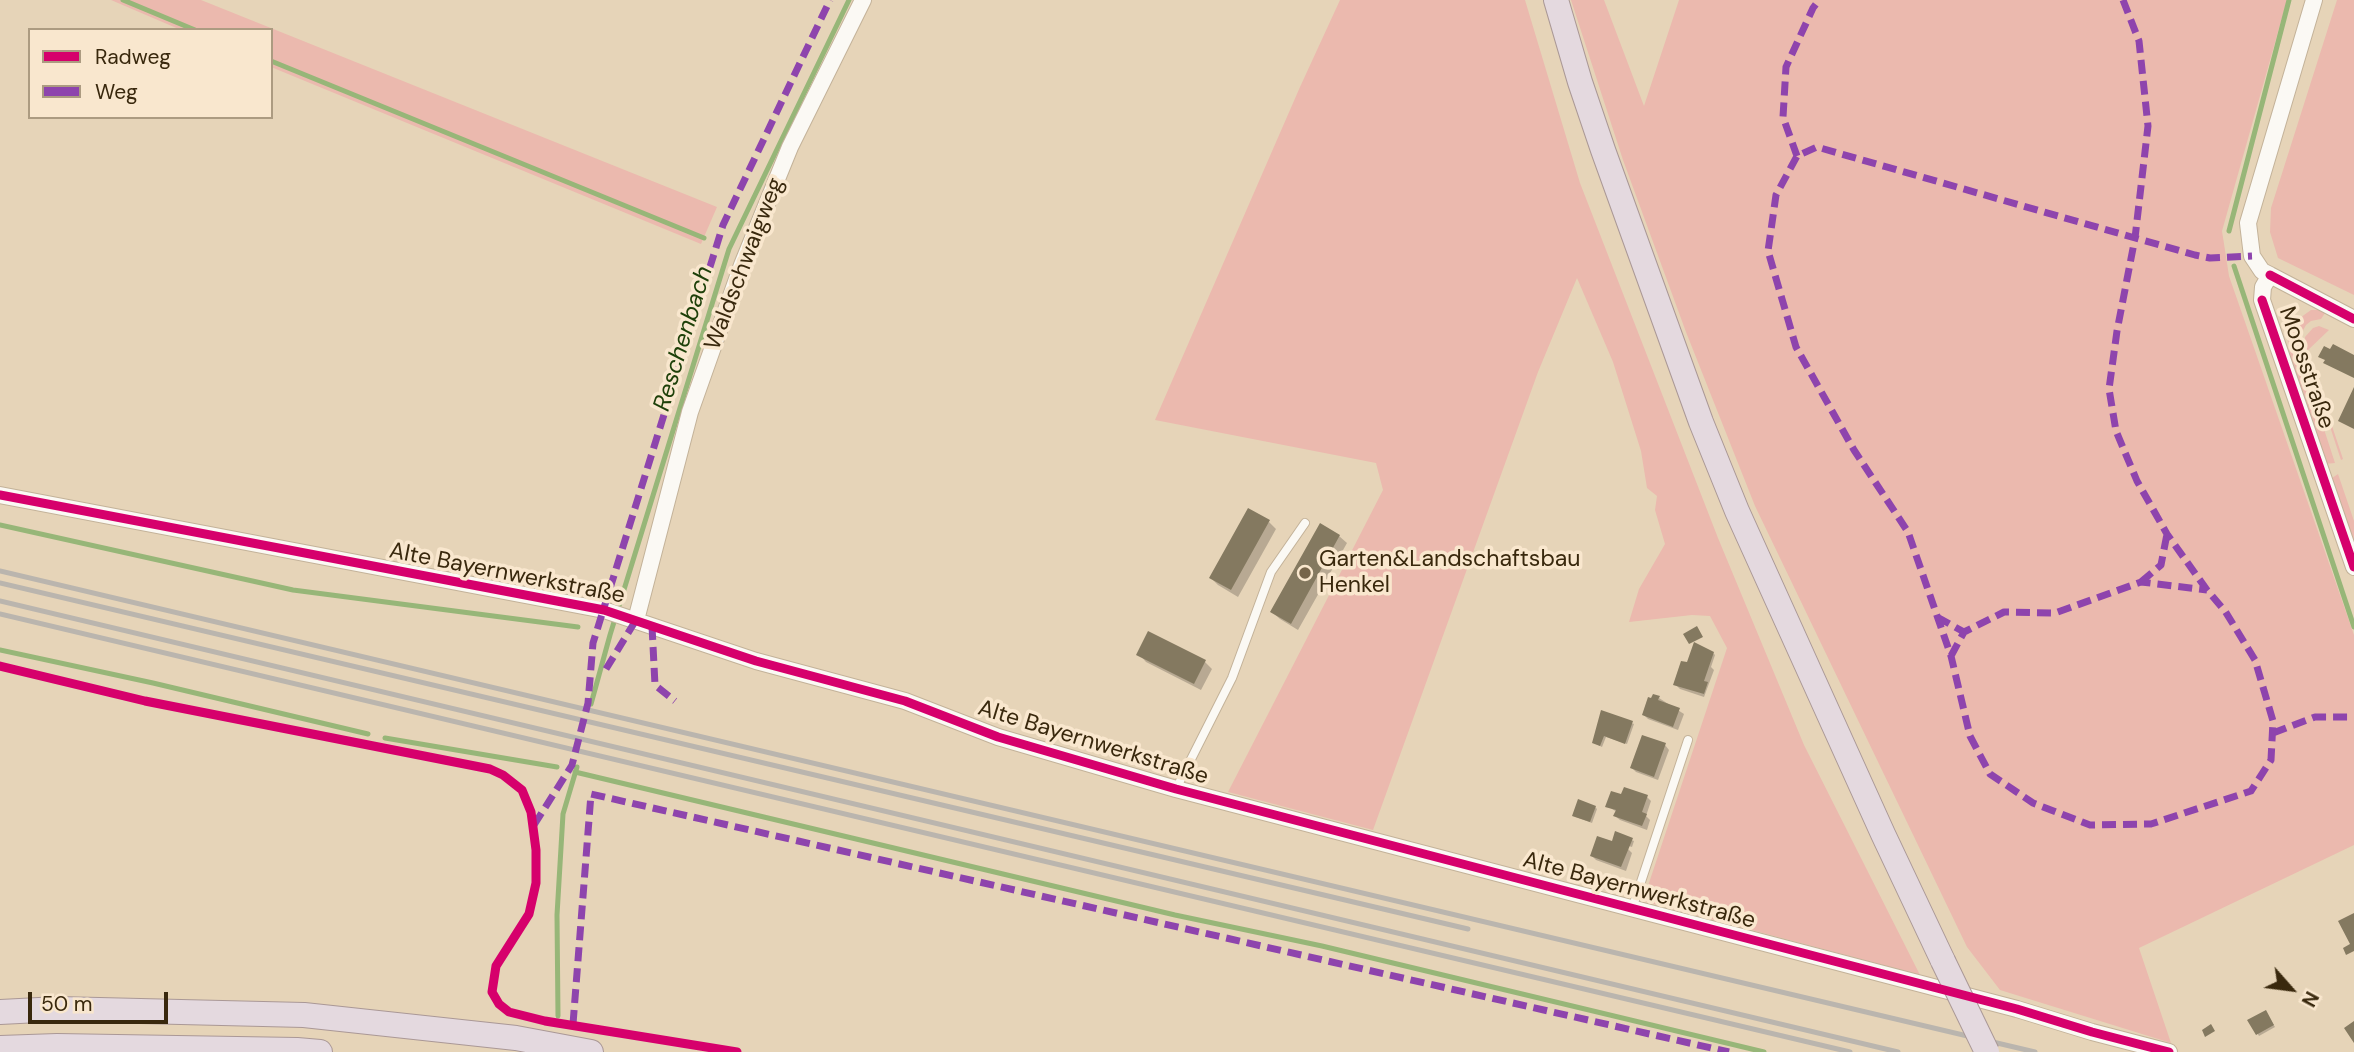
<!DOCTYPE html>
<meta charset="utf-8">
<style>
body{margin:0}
#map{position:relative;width:2354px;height:1052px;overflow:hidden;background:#e6d4b8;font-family:"DM Sans",sans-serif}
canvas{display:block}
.legend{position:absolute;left:28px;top:28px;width:245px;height:91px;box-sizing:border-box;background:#f9e7ce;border:2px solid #ac9b81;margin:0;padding:9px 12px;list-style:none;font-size:21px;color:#39280d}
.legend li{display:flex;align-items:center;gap:14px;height:35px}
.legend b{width:35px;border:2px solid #ac9b81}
.north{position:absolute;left:2256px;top:954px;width:70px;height:70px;-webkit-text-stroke:5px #f9e7ce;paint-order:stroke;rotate:118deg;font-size:19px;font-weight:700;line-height:28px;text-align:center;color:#39280d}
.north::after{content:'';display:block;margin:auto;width:24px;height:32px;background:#39280d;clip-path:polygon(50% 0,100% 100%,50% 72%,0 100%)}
.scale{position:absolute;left:28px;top:992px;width:140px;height:32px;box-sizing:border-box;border:4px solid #39280d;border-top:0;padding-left:9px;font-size:21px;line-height:24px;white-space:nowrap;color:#39280d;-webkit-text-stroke:5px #f9e7ce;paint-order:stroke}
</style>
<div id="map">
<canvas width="2354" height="1052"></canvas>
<ul class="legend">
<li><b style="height:9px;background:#d6006c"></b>Radweg</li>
<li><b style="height:9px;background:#8e44ad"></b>Weg</li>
</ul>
<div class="north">N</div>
<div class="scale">50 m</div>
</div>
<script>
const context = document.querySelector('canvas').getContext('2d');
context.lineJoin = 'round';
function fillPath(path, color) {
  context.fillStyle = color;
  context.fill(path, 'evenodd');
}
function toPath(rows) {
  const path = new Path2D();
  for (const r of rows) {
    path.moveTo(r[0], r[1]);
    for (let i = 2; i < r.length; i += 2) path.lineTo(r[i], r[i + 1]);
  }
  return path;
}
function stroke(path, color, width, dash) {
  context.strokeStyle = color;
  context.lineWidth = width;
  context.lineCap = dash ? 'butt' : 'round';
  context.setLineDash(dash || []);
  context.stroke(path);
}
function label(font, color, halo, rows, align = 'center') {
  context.font = font + ' "DM Sans",sans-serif';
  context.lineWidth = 7;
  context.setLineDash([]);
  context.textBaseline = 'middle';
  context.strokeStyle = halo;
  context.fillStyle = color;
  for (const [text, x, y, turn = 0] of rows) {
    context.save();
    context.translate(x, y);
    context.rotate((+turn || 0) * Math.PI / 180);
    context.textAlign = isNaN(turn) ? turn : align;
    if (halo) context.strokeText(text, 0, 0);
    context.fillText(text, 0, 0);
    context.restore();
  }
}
const green = toPath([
 [111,0,201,0,717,207,701,244,271,67,271,30,181,30],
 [1340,0,1525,0,1580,183,1718,538,1804,745,1920,975,1643,901,1727,648,1710,616,1692,615,1629,622,1639,589,1665,544,1655,510,1657,496,1647,488,1641,451,1613,362,1577,278,1538,372,1373,830,1228,792,1383,490,1376,463,1155,420,1300,87],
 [1571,0,1604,0,1644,106,1679,0,2287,0,2222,231,2229,276,2354,635,2354,845,2139,948,2171,1043,2000,990,1967,947,1755,506,1686,332,1623,160],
 [2337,0,2354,0,2354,295,2278,258,2270,232,2271,208],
 [2311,310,2320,310,2325,313,2321,319,2311,321,2306,325,2296,343,2335,463,2324,464,2290,360,2288,337,2291,328,2297,320],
 [2319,326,2329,330,2307,351,2343,459,2341,460,2304,348,2305,337,2313,328],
 [2338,474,2354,521,2354,547,2329,480]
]);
const shadow = toPath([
 [1269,522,1276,529,1238,597,1218,585,1211,578],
 [1339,536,1347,543,1298,630,1280,619,1272,612],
 [1713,653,1715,655,1711,667,1714,670,1704,697,1680,689,1675,684,1688,665],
 [1139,654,1205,662,1212,669,1201,690,1146,662],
 [1659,698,1684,714,1678,730,1648,719,1644,715],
 [1602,712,1634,724,1627,744,1606,737,1602,747,1594,743],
 [1665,745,1669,750,1658,780,1636,772,1632,768],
 [1647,797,1651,801,1646,816,1650,820,1647,830,1620,820,1615,816,1617,812,1607,806],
 [1595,807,1597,809,1592,823,1576,817],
 [1616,834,1634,841,1632,847,1623,844,1632,853,1626,871,1596,860,1592,856,1598,838,1620,846,1614,840],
 [2267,1014,2275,1027,2259,1036,2250,1021]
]);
const stream = toPath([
 [123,0,195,30],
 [271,61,704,238],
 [2229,231,2289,0],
 [2234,266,2354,627],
 [0,525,293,590,578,627],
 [0,650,153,683,368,734],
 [591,704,610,635,729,249,849,0],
 [385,738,557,767],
 [575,772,1175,915,1322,946,1764,1052],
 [558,1016,557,915,563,814,577,767]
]);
const building = toPath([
 [2333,344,2354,355,2354,378,2323,363,2325,360,2318,357,2324,346,2330,349],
 [2354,387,2354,429,2338,421],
 [1248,508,1270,520,1231,590,1209,578],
 [1320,523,1340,535,1291,624,1270,612],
 [1697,626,1703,637,1689,644,1683,634],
 [1148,631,1206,660,1194,684,1136,655],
 [1694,642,1714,652,1704,681,1708,682,1704,694,1673,685,1681,661,1687,662],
 [1653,694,1660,696,1658,700,1680,708,1673,727,1642,715,1648,697,1651,698],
 [1601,710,1633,721,1625,744,1604,736,1600,746,1592,743],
 [1642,735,1666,743,1654,777,1630,768],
 [1624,787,1648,795,1642,812,1647,814,1642,826,1613,816,1616,810,1605,807,1611,791,1621,794],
 [1578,799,1596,806,1590,822,1572,816],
 [1615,831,1633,838,1621,867,1590,856,1597,836,1612,841],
 [2354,913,2354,951,2346,955,2343,948,2350,944,2338,921],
 [2266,1010,2274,1025,2256,1035,2247,1020],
 [2354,1021,2354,1043,2344,1028],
 [2211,1024,2215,1031,2205,1037,2202,1030]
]);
const service = toPath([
 [1176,789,1232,678,1271,572,1305,523],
 [1632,909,1688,740]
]);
const minor = toPath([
 [2314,0,2248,223,2252,256,2262,271,2270,275,2263,287,2262,300,2354,567],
 [2270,275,2354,319],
 [0,495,604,610,756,661,905,701,998,737,1176,789,2017,1009,2092,1032,2169,1052],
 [636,620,690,412,742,265,790,147,863,0]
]);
const trunk = toPath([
 [1556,0,1580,82,1603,150,1701,422,1737,511,1883,834,1943,961],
 [0,1012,58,1009,304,1015,516,1038,591,1052],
 [0,1048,57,1046,297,1050,320,1052]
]);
const rail = toPath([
 [0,571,2035,1052],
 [0,583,1468,929],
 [0,601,1898,1052],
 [0,614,1850,1052]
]);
const trunkBridge = toPath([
 [1943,961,1987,1052]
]);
const quiet = toPath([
 [2123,0,2139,41,2148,126,2135,238,2117,331,2109,389,2116,431,2137,481,2167,534,2207,590,2225,611,2255,660,2273,721,2271,760,2251,791,2151,824,2090,825,2033,803,1990,774,1970,736,1951,656,1908,532,1854,450,1796,347,1768,251,1776,195,1797,156,1817,147,2135,238,2195,255,2210,258,2252,256],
 [1797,156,1783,117,1786,67,1813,8,1819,0],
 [2141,582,2161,565,2167,534],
 [1937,617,1964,632],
 [652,626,655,685,675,701],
 [1951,656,1964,632,2004,612,2055,613,2141,582,2207,590],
 [606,669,636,620],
 [2273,733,2315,717,2354,717],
 [534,825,572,765,588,703,593,643,723,225,830,0],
 [573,1024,591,794,1729,1052]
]);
const cycleway = toPath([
 [2270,275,2354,319],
 [2262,300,2354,567],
 [0,495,604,610,756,661,905,701,998,737,1176,789,2017,1009,2092,1032,2169,1052],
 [0,666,145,701,490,769,503,775,522,790,531,812,536,850,536,883,529,914,496,966,492,992,499,1004,509,1012,545,1021,737,1052]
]);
const markers = [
 [1305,573,7,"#766449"]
];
const streetNames = [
 ["Waldschwaigweg",745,264,-69],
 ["Moosstraße",2306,368,71],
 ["Alte Bayernwerkstraße",507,574,11],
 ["Alte Bayernwerkstraße",1093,743,17],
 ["Alte Bayernwerkstraße",1639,891,15]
];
const poiNames = [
 ["Garten&Landschaftsbau",1319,560],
 ["Henkel",1319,586]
];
const waterNames = [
 ["Reschenbach",684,339,-73]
];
fillPath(green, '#ebb9ae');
fillPath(shadow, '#0003');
stroke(stream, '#97b678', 5);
fillPath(building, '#847960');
stroke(service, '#c3b299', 10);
stroke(minor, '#c3b299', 18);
stroke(trunk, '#aa9896', 26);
stroke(service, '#fbf9f4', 8);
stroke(minor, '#fbf9f4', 16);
stroke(trunk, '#e4d9df', 24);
stroke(rail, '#bab5ae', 5);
stroke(trunkBridge, '#aa9896', 26, []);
stroke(trunkBridge, '#e4d9df', 24);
stroke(quiet, '#8e44ad', 7, [14, 7]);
stroke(cycleway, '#d6006c', 9);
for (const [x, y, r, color] of markers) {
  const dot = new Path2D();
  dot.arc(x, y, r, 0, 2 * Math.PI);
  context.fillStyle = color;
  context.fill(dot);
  stroke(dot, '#f9e7ce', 2.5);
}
label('23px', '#39280d', '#f9e7ce', streetNames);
label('23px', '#39280d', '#f9e7ce', poiNames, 'left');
label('italic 24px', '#1e4009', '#f9e7ce', waterNames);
</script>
